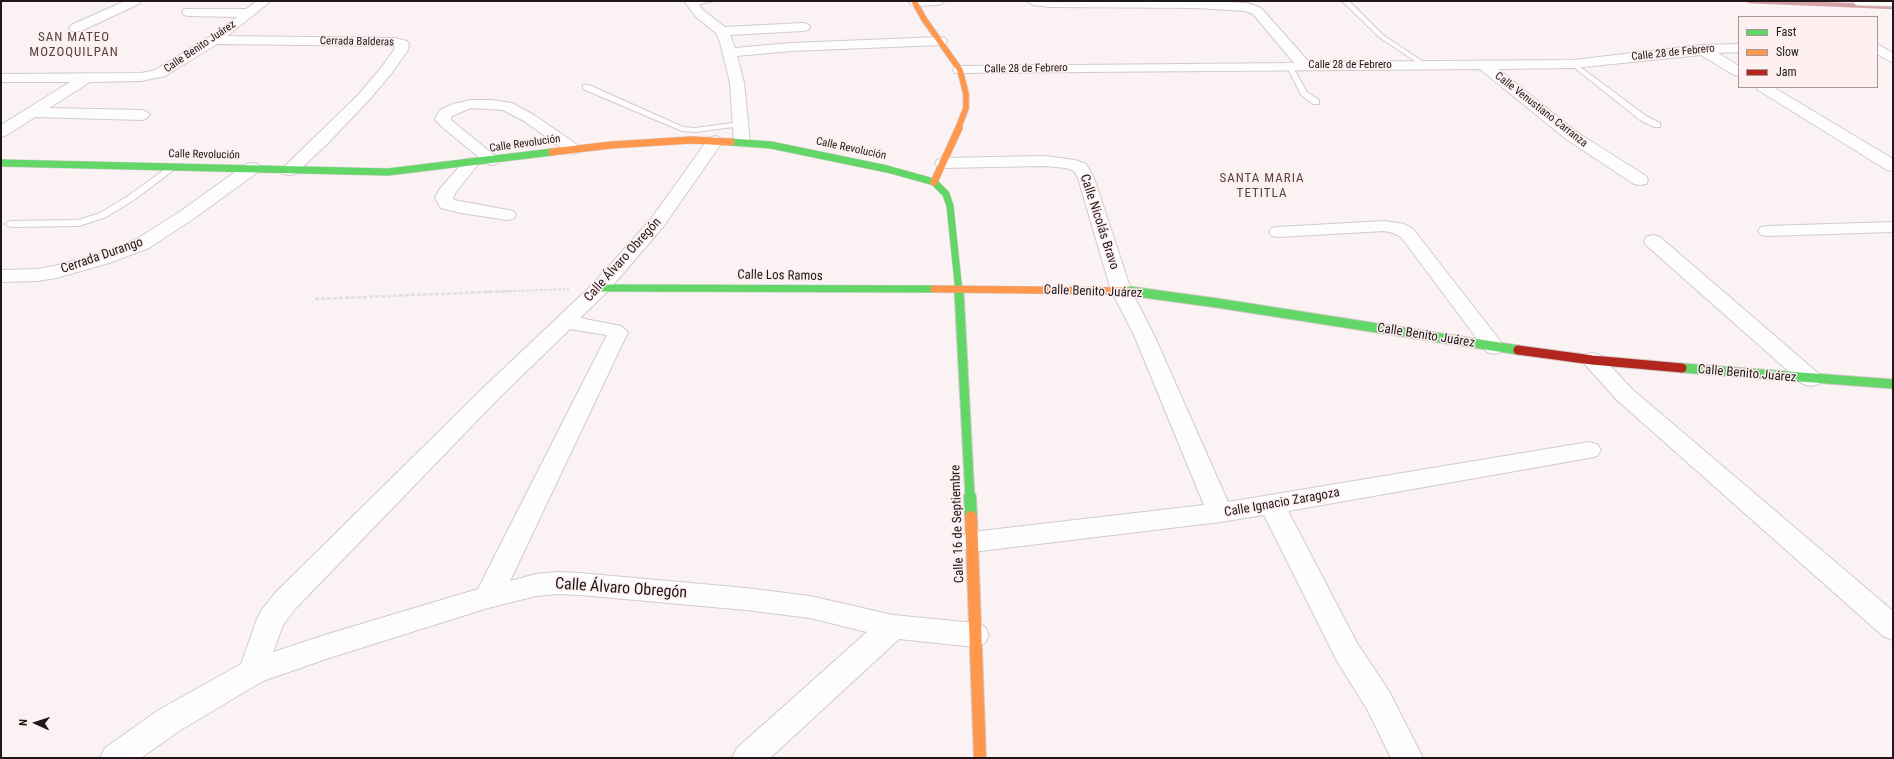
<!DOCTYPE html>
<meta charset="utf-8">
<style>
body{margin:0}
#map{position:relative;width:1894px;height:759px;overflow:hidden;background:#faf2f3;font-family:"Roboto Condensed",sans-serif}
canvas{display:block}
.frame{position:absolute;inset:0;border:2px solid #1f1718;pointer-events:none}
.legend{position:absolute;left:1738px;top:16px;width:140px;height:72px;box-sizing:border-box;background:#feeff0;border:1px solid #a5999a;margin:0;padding:5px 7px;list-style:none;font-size:12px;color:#1f1718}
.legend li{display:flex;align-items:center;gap:8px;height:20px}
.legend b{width:20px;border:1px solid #a5999a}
.north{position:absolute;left:16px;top:703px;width:40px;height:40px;-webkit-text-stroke:3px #feeff0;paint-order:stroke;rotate:273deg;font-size:11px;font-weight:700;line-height:16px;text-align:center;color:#1f1718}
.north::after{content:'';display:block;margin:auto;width:14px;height:18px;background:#1f1718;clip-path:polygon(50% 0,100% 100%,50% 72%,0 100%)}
</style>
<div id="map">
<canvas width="1894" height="759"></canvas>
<div class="frame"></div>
<ul class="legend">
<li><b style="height:5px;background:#63d668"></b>Fast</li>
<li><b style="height:5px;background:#ff974d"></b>Slow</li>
<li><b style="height:5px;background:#b3261e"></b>Jam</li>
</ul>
<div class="north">N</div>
</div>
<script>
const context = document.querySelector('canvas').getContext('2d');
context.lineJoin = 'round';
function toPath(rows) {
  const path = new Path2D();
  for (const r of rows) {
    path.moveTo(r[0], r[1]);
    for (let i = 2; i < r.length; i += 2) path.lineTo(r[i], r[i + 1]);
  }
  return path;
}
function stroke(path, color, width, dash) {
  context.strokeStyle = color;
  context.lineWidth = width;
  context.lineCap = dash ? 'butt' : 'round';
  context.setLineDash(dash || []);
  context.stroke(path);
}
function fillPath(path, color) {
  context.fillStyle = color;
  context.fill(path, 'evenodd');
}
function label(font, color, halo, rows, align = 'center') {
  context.font = font + ' "Roboto Condensed",sans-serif';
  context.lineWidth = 3;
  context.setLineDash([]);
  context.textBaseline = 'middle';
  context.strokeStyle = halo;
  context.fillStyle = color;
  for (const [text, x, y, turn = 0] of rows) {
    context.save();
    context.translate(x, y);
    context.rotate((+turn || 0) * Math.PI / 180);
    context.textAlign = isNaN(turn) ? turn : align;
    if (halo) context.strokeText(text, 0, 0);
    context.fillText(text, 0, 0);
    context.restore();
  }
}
const stream = toPath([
 [1749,1,1893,7]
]);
const pathFar1 = toPath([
 [486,292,569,289]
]);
const path = toPath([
 [315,299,512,291]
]);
const lane = toPath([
 [699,1,713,1,693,6,690,4,699,1],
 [1342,1,1349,1,1383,35,1428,65,1428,67,1424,67,1379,37,1342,1],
 [1571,63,1575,63,1646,116,1660,123,1660,127,1654,127,1640,120,1571,65,1571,63],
 [1287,64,1291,64,1307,92,1319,100,1319,104,1313,104,1301,95,1286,65,1287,64],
 [583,85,589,85,683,127,695,128,741,122,745,124,741,126,695,132,682,131,583,89,583,85],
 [172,164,178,164,179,166,134,200,106,217,79,226,10,227,5,224,10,221,78,220,100,213,128,196,172,164]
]);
const street = toPath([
 [125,1,141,1,139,4,81,31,71,31,69,28,71,25,125,1],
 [257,1,271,1,227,36,394,38,407,41,409,44,408,50,391,74,369,100,327,144,295,174,289,175,283,174,281,170,359,94,381,68,394,50,395,46,217,44,165,76,141,81,90,82,49,108,142,110,147,112,150,115,147,118,142,120,35,117,7,135,1,137,1,125,70,82,1,82,1,74,141,73,155,70,209,37,237,17,188,16,184,15,182,12,184,9,246,9,257,1],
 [684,1,696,1,704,11,725,27,803,23,808,24,810,27,808,30,803,31,730,35,735,48,791,43,940,37,945,38,947,41,945,44,940,45,791,51,737,56,744,83,750,142,748,145,742,147,736,145,734,142,730,83,720,42,716,33,696,17,684,1],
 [909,1,945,1,939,5,915,6,911,5,909,1],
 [1027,1,1209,1,1247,3,1261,8,1309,62,1573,60,1701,45,1739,44,1739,52,1718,53,1739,66,1739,76,1734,75,1701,55,1573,68,1498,69,1578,133,1646,176,1648,180,1646,184,1640,185,1634,184,1566,139,1480,69,955,73,953,70,955,67,960,66,1294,63,1253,14,1245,11,1196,8,1050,7,1033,5,1027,1],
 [1851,1,1893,1,1893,6,1857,5,1851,1],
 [1877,44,1893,53,1893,63,1877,54,1877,44],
 [1756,87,1773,87,1893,159,1893,171,1887,170,1758,90,1756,87],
 [471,100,492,100,512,103,534,115,579,146,581,149,579,152,573,154,567,152,524,121,503,110,471,108,452,116,451,120,500,160,498,163,492,165,486,163,441,126,435,119,440,110,453,104,471,100],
 [715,136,721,138,723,141,663,227,607,292,580,318,621,326,628,332,510,581,536,574,558,572,580,573,746,588,810,596,893,615,975,623,985,627,989,635,985,643,975,647,899,639,770,758,732,758,737,748,867,632,810,618,746,610,580,595,558,594,536,596,488,608,329,658,263,681,179,731,141,758,100,758,105,748,157,711,241,664,257,619,261,611,275,593,481,390,593,284,651,219,709,138,715,136],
 [570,329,607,335,478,589,328,634,273,652,283,625,295,609,497,400,570,329],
 [1044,156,1075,160,1086,164,1094,178,1131,290,1154,335,1228,502,1589,442,1597,444,1601,450,1597,456,1589,458,1288,511,1357,643,1389,691,1423,758,1391,758,1367,709,1337,661,1264,515,1220,522,972,552,963,549,959,542,963,535,972,532,1204,505,1134,335,1111,290,1078,178,1074,171,1066,168,1044,166,943,168,937,166,935,163,937,160,943,158,1044,156],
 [471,158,477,160,479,163,456,192,453,198,454,200,513,211,516,215,513,219,507,220,461,213,441,208,435,198,439,190,465,160,471,158],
 [252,163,258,164,260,168,258,172,193,219,149,248,109,263,56,278,37,281,1,282,1,270,37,269,54,266,95,255,135,240,181,211,246,164,252,163],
 [1384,221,1404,224,1413,229,1501,342,1505,347,1501,352,1494,354,1487,352,1401,237,1393,233,1384,231,1278,237,1272,236,1269,232,1272,228,1278,227,1384,221],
 [1893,222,1893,232,1767,236,1761,235,1758,231,1761,227,1767,226,1893,222],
 [1653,235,1660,237,1819,374,1822,379,1819,384,1811,386,1803,384,1646,245,1644,241,1646,237,1653,235],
 [1592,353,1600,355,1633,390,1893,611,1893,640,1883,636,1617,400,1581,360,1584,355,1592,353]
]);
const fastFar2 = toPath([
 [731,142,771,145,887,169,934,182,946,194,950,206,959,292],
 [1,163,388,172,552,152],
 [600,288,934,289],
 [1127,291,1136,292]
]);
const fastFar1 = toPath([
 [959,291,970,498],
 [1129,291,1217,303,1518,350],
 [1682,368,1893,384]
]);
const fast = toPath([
 [970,497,971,517]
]);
const slowFar2 = toPath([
 [914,1,924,19,960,70,966,94,966,108,958,129]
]);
const slowFar1 = toPath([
 [552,152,611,145,691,140,731,142],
 [934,182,959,128],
 [934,289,1127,291]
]);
const slow = toPath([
 [971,517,980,758]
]);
const jam = toPath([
 [1518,350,1592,360,1682,368]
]);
const farStreetnames = [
 ["Cerrada Balderas",357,42,1],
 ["Calle Benito Juárez",200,47,-34],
 ["Calle 28 de Febrero",1673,53,-6],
 ["Calle 28 de Febrero",1350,65],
 ["Calle 28 de Febrero",1026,69,-1],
 ["Calle Venustiano Carranza",1541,110,38],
 ["Calle Revolución",525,144,-8],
 ["Calle Revolución",851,149,12],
 ["Calle Revolución",204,155,1]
];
const farQuarternames = [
 ["SAN MATEO",74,38],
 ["MOZOQUILPAN",74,53],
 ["SANTA MARIA",1262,179],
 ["TETITLA",1262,194]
];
const streetNames = [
 ["Calle Nicolás Bravo",1099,222,72],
 ["Cerrada Durango",102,256,-19],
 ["Calle Álvaro Obregón",623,260,-48],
 ["Calle Los Ramos",780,276,1],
 ["Calle Benito Juárez",1093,292,2],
 ["Calle Benito Juárez",1426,336,9],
 ["Calle Benito Juárez",1747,374,5],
 ["Calle Ignacio Zaragoza",1282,503,-10],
 ["Calle 16 de Septiembre",958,524,-92]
];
const nearStreetnames = [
 ["Calle Álvaro Obregón",621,589,4]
];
stroke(stream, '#d7a2a7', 4.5);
stroke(lane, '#d3cbcb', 2);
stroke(street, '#d3cbcb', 2);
stroke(fastFar2, '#d3cbcb', 8);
stroke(fastFar1, '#d3cbcb', 11);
stroke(fast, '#d3cbcb', 14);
stroke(slowFar2, '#d3cbcb', 7);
stroke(slowFar1, '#d3cbcb', 8);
stroke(slow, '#d3cbcb', 14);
stroke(jam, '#d3cbcb', 11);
stroke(pathFar1, '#e0dedf', 2, [3, 1.5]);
stroke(path, '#e0dedf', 2.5, [4, 2]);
fillPath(lane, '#fefdfd');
fillPath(street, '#fefdfd');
stroke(fastFar2, '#63d668', 7);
stroke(fastFar1, '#63d668', 9);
stroke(fast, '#63d668', 12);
stroke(slowFar2, '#ff974d', 5.5);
stroke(slowFar1, '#ff974d', 7);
stroke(slow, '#ff974d', 12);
stroke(jam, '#b3261e', 9);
label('11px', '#1f1718', '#feeff0', farStreetnames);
context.letterSpacing = '1px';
label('13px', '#564344', '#feeff0', farQuarternames);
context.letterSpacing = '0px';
label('13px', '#1f1718', '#feeff0', streetNames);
label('16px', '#1f1718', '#feeff0', nearStreetnames);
</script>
